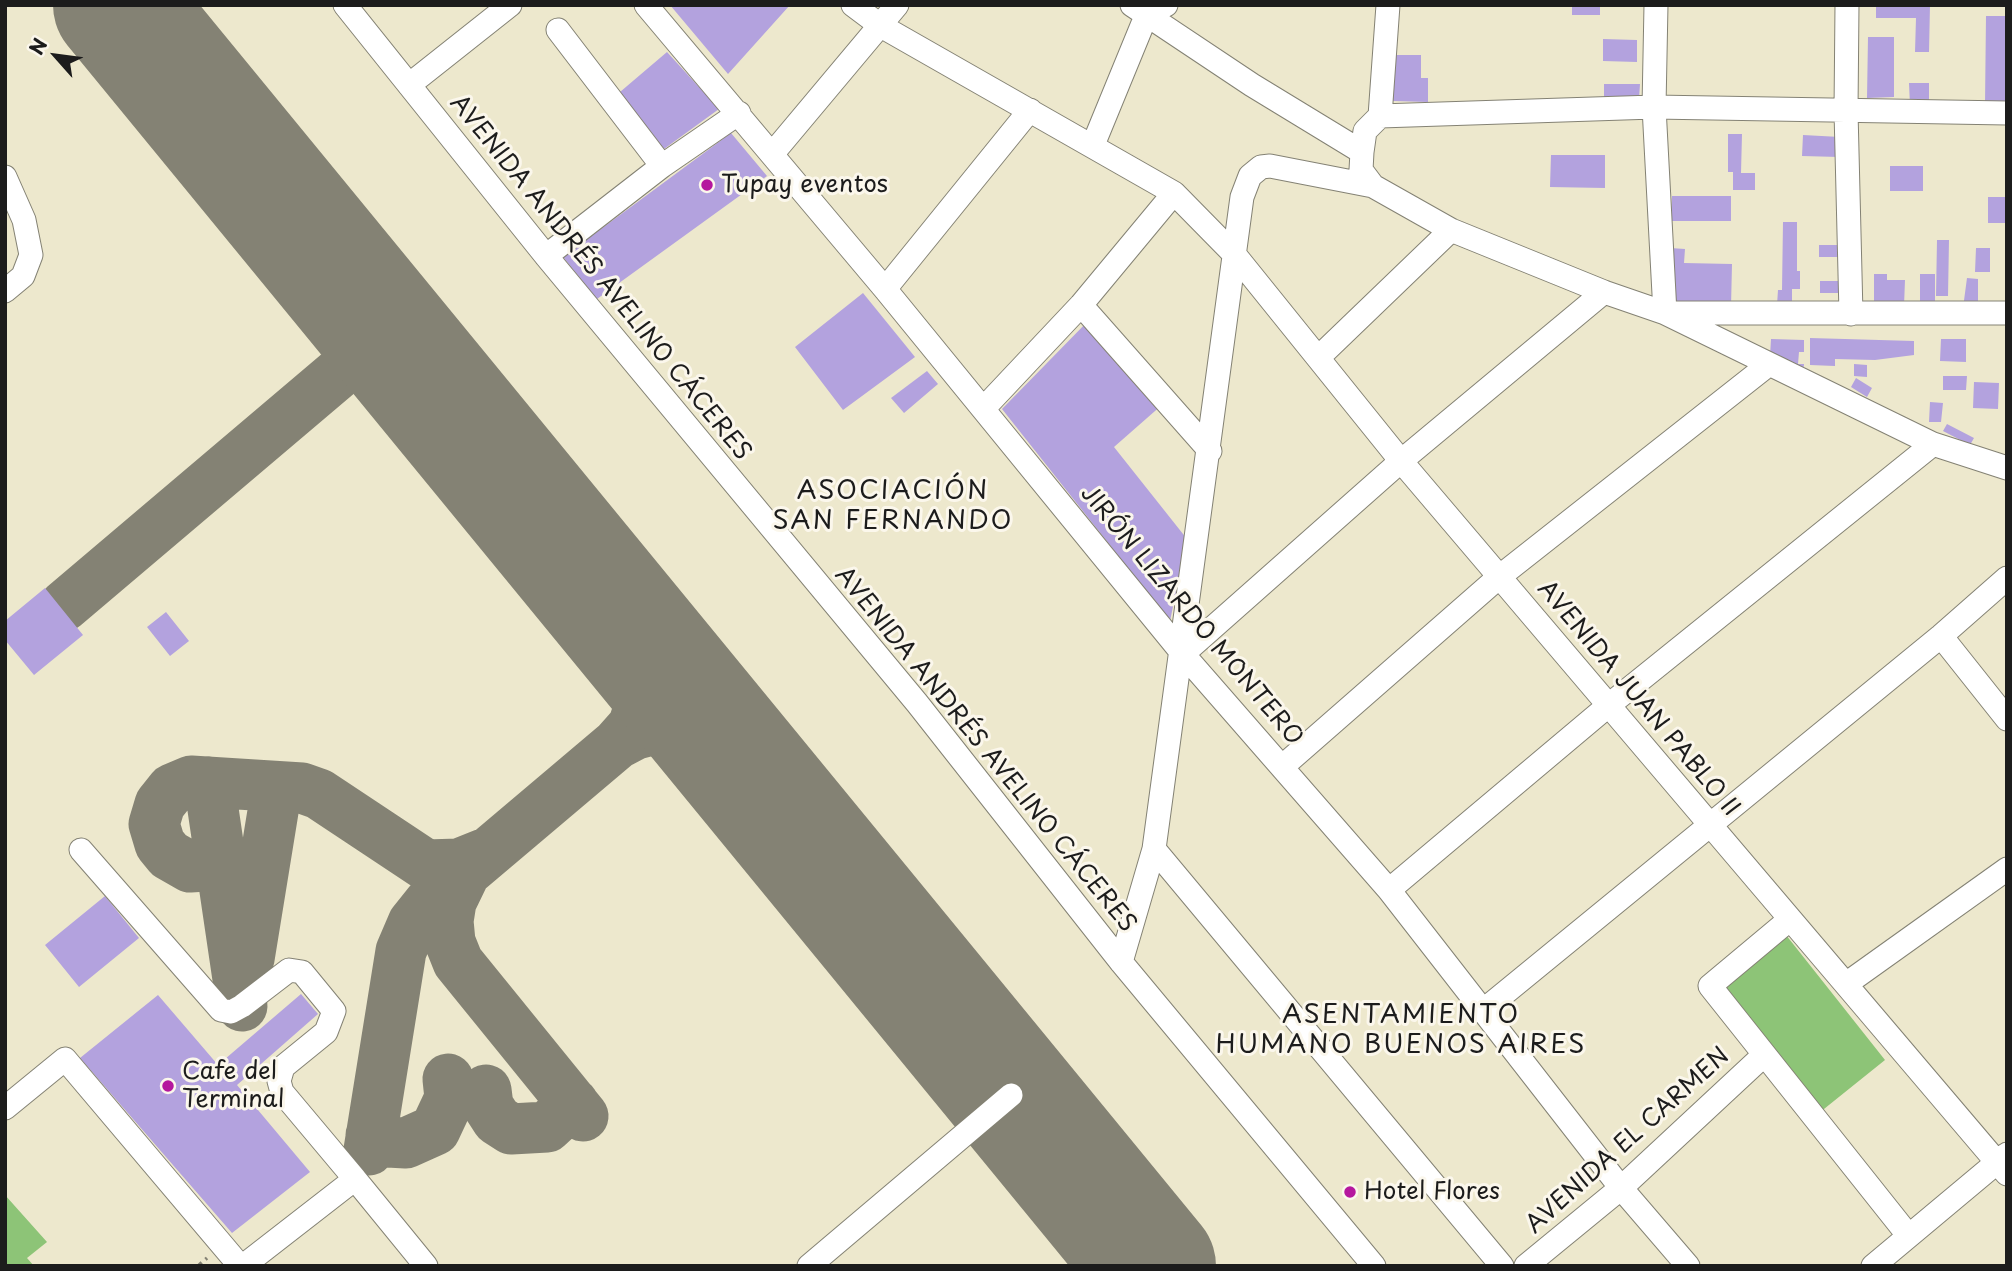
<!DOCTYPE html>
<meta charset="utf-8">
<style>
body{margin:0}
#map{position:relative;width:2012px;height:1271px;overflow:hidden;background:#ede8cd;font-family:"Playpen Sans",sans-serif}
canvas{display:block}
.frame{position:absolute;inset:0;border:7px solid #1c1c1c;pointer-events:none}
.north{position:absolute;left:21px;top:21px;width:70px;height:70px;-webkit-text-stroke:5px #fbf7ec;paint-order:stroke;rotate:298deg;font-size:19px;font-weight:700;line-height:28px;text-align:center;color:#1c1c1c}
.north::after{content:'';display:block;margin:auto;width:24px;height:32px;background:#1c1c1c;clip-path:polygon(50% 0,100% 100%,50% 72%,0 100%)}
</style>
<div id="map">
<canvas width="2012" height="1271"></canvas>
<div class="frame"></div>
<div class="north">N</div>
</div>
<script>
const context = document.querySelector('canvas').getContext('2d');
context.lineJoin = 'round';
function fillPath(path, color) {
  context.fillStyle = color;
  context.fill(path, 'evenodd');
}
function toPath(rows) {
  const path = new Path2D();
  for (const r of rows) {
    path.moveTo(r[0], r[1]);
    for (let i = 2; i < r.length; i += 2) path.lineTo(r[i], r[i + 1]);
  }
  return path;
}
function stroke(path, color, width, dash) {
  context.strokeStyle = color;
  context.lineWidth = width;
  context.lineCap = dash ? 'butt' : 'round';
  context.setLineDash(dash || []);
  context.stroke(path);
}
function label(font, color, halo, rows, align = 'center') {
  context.font = font + ' "Playpen Sans",sans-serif';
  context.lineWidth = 6;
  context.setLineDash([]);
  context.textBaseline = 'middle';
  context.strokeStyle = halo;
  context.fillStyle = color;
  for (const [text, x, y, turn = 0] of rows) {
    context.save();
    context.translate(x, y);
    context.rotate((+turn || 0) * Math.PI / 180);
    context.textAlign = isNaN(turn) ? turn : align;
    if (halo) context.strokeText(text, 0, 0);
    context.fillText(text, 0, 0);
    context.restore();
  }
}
const green = toPath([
 [1786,935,1885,1060,1819,1113,1720,988],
 [5,1195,47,1242,27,1258,34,1266,5,1266]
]);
const taxiway = toPath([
 [64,606,386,333],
 [617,744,633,726,644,694,643,674,631,631],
 [209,782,242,1006],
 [221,865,190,867,169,855,160,844,154,824,160,804,172,789,191,781,302,788,319,794,426,865,459,864,484,854],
 [466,871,451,902,448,921,450,942,458,962,583,1116],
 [249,959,277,787],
 [486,1090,488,1106,497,1120,511,1129,547,1127,573,1103],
 [371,1135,388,1142,406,1143,435,1130,450,1098,448,1079],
 [369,1150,401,951,413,923,429,903,617,744,636,734,655,729,680,730,704,736,728,749]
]);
const runway = toPath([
 [117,5,1152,1266]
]);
const building = toPath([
 [670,5,790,5,728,74],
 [1572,5,1600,5,1600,15,1572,15],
 [1876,5,1930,5,1929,52,1915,52,1916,18,1876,18],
 [1986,16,2007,16,2007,104,1985,104],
 [1868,37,1894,37,1894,97,1867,98],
 [1603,39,1637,40,1637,62,1603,61],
 [667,52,719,109,664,149,620,92],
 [1393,55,1421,55,1421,78,1428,78,1428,102,1393,101],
 [1909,83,1929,83,1929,105,1910,106],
 [1604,84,1640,84,1639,99,1604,99],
 [731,133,767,176,597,299,563,257],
 [1728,134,1742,134,1741,173,1755,173,1755,190,1733,190,1733,172,1728,172],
 [1803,135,1840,137,1839,157,1802,156],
 [1551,155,1605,155,1605,188,1550,187],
 [1890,166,1923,166,1923,191,1890,191],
 [1672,196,1731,196,1731,221,1671,221],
 [1988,197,2007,197,2007,223,1988,223],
 [1783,222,1797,222,1797,271,1800,271,1800,289,1792,289,1792,305,1777,305,1778,290,1782,290],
 [1937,240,1949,240,1948,296,1936,296],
 [1819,245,1841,245,1841,257,1819,257],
 [1670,248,1685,249,1684,263,1732,264,1731,307,1670,306],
 [1976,248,1990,248,1990,272,1975,272],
 [1874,274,1887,274,1887,280,1905,280,1904,306,1874,306],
 [1920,274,1935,274,1935,307,1920,307],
 [1967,278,1978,279,1978,308,1963,308],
 [1820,281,1842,281,1842,293,1820,293],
 [863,293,915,357,843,410,795,347],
 [1090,319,1163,404,1114,447,1187,539,1170,621,1002,409],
 [1810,338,1914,341,1914,355,1875,360,1835,359,1835,366,1810,365],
 [1771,339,1804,340,1804,352,1799,352,1798,364,1804,364,1803,372,1770,356],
 [1941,339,1966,339,1966,362,1940,361],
 [1854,364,1867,365,1867,377,1854,376],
 [927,371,938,384,904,413,891,398],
 [1943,376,1967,376,1966,390,1943,390],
 [1856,378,1872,388,1867,397,1851,387],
 [1974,382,1999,383,1998,409,1973,408],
 [1930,402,1943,403,1941,422,1929,422],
 [1947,424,1974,438,1970,445,1943,431],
 [45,588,83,635,34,675,5,640,5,621],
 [166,612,189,641,170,656,147,627],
 [105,896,139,938,79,987,45,945],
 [301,994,318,1014,237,1085,310,1172,232,1233,80,1058,158,995,218,1065]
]);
const path = toPath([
 [198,1266,207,1258]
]);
const minor = toPath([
 [345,5,546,256,917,703,1121,962,1374,1266],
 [646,5,885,289,1183,654,1389,890,1621,1188,1688,1266],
 [853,5,881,26,1174,193,1235,255,1401,461,2007,1174],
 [1132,5,1252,85,1362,152],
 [1388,5,1380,116,1365,131,1362,152,1361,170,1373,186,1451,230,1604,292,1665,313,1933,444,2007,468],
 [1656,5,1654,107,1665,313,2007,313],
 [1847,5,1846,111,1851,314],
 [558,30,662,166],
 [409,85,510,5],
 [1380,116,1654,107,2007,113],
 [1093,145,1146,16,1166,5],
 [773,153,897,5],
 [5,177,24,220,31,255,23,276,5,291],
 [546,256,662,166,739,113],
 [885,289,1030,110],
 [1081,305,1210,451],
 [1320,356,1451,230],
 [984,408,1081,305,1174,193],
 [1941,636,2007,719],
 [1183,654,1401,461,1604,292],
 [1283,766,1499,577,1768,365],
 [1154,849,1502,1266],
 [81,850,221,1010,231,1012,242,1006,289,970,302,972,334,1011,326,1032,283,1067,279,1081,282,1092,355,1179,243,1266],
 [1389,890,1609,705,1933,444],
 [1789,920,1710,986,1908,1235],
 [1121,962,1154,849,1242,197,1250,176,1261,167,1270,166,1373,186],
 [1846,984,2007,869],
 [1484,1010,1941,636,2007,578],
 [5,1108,65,1059,240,1266],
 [355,1179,426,1266],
 [809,1266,1011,1095],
 [1526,1266,1621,1188,1764,1055],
 [1873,1266,2007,1154]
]);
const markers = [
 [707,185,7,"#b5179e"],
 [168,1086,7,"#b5179e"],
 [1350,1192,7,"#b5179e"]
];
const poiNames = [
 ["Tupay eventos",721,185],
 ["Cafe del",182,1072],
 ["Terminal",182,1100],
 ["Hotel Flores",1364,1192]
];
const streetNames = [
 ["AVENIDA ANDRÉS AVELINO CÁCERES",600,278,51],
 ["JIRÓN LIZARDO MONTERO",1191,616,50],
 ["AVENIDA JUAN PABLO II",1638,699,50],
 ["AVENIDA ANDRÉS AVELINO CÁCERES",985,750,51],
 ["AVENIDA EL CARMEN",1628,1141,-42]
];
const neighbourhoodNames = [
 ["ASOCIACIÓN",893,492],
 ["SAN FERNANDO",893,522],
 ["ASENTAMIENTO",1401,1016],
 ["HUMANO BUENOS AIRES",1401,1046]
];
fillPath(green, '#8dc477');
stroke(taxiway, '#848274', 51);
stroke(runway, '#848274', 128);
fillPath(building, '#b3a2de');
stroke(minor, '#848274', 25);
stroke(path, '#848274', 3.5, [5, 5]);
stroke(minor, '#fff', 23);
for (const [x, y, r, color] of markers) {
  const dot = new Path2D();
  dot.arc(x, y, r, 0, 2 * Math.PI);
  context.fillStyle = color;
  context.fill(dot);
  stroke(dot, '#fbf7ec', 2.5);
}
label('24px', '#1c1c1c', '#fbf7ec', poiNames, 'left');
label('24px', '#1c1c1c', '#fbf7ec', streetNames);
context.letterSpacing = '2px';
label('26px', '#1c1c1c', '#fbf7ec', neighbourhoodNames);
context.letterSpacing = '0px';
</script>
